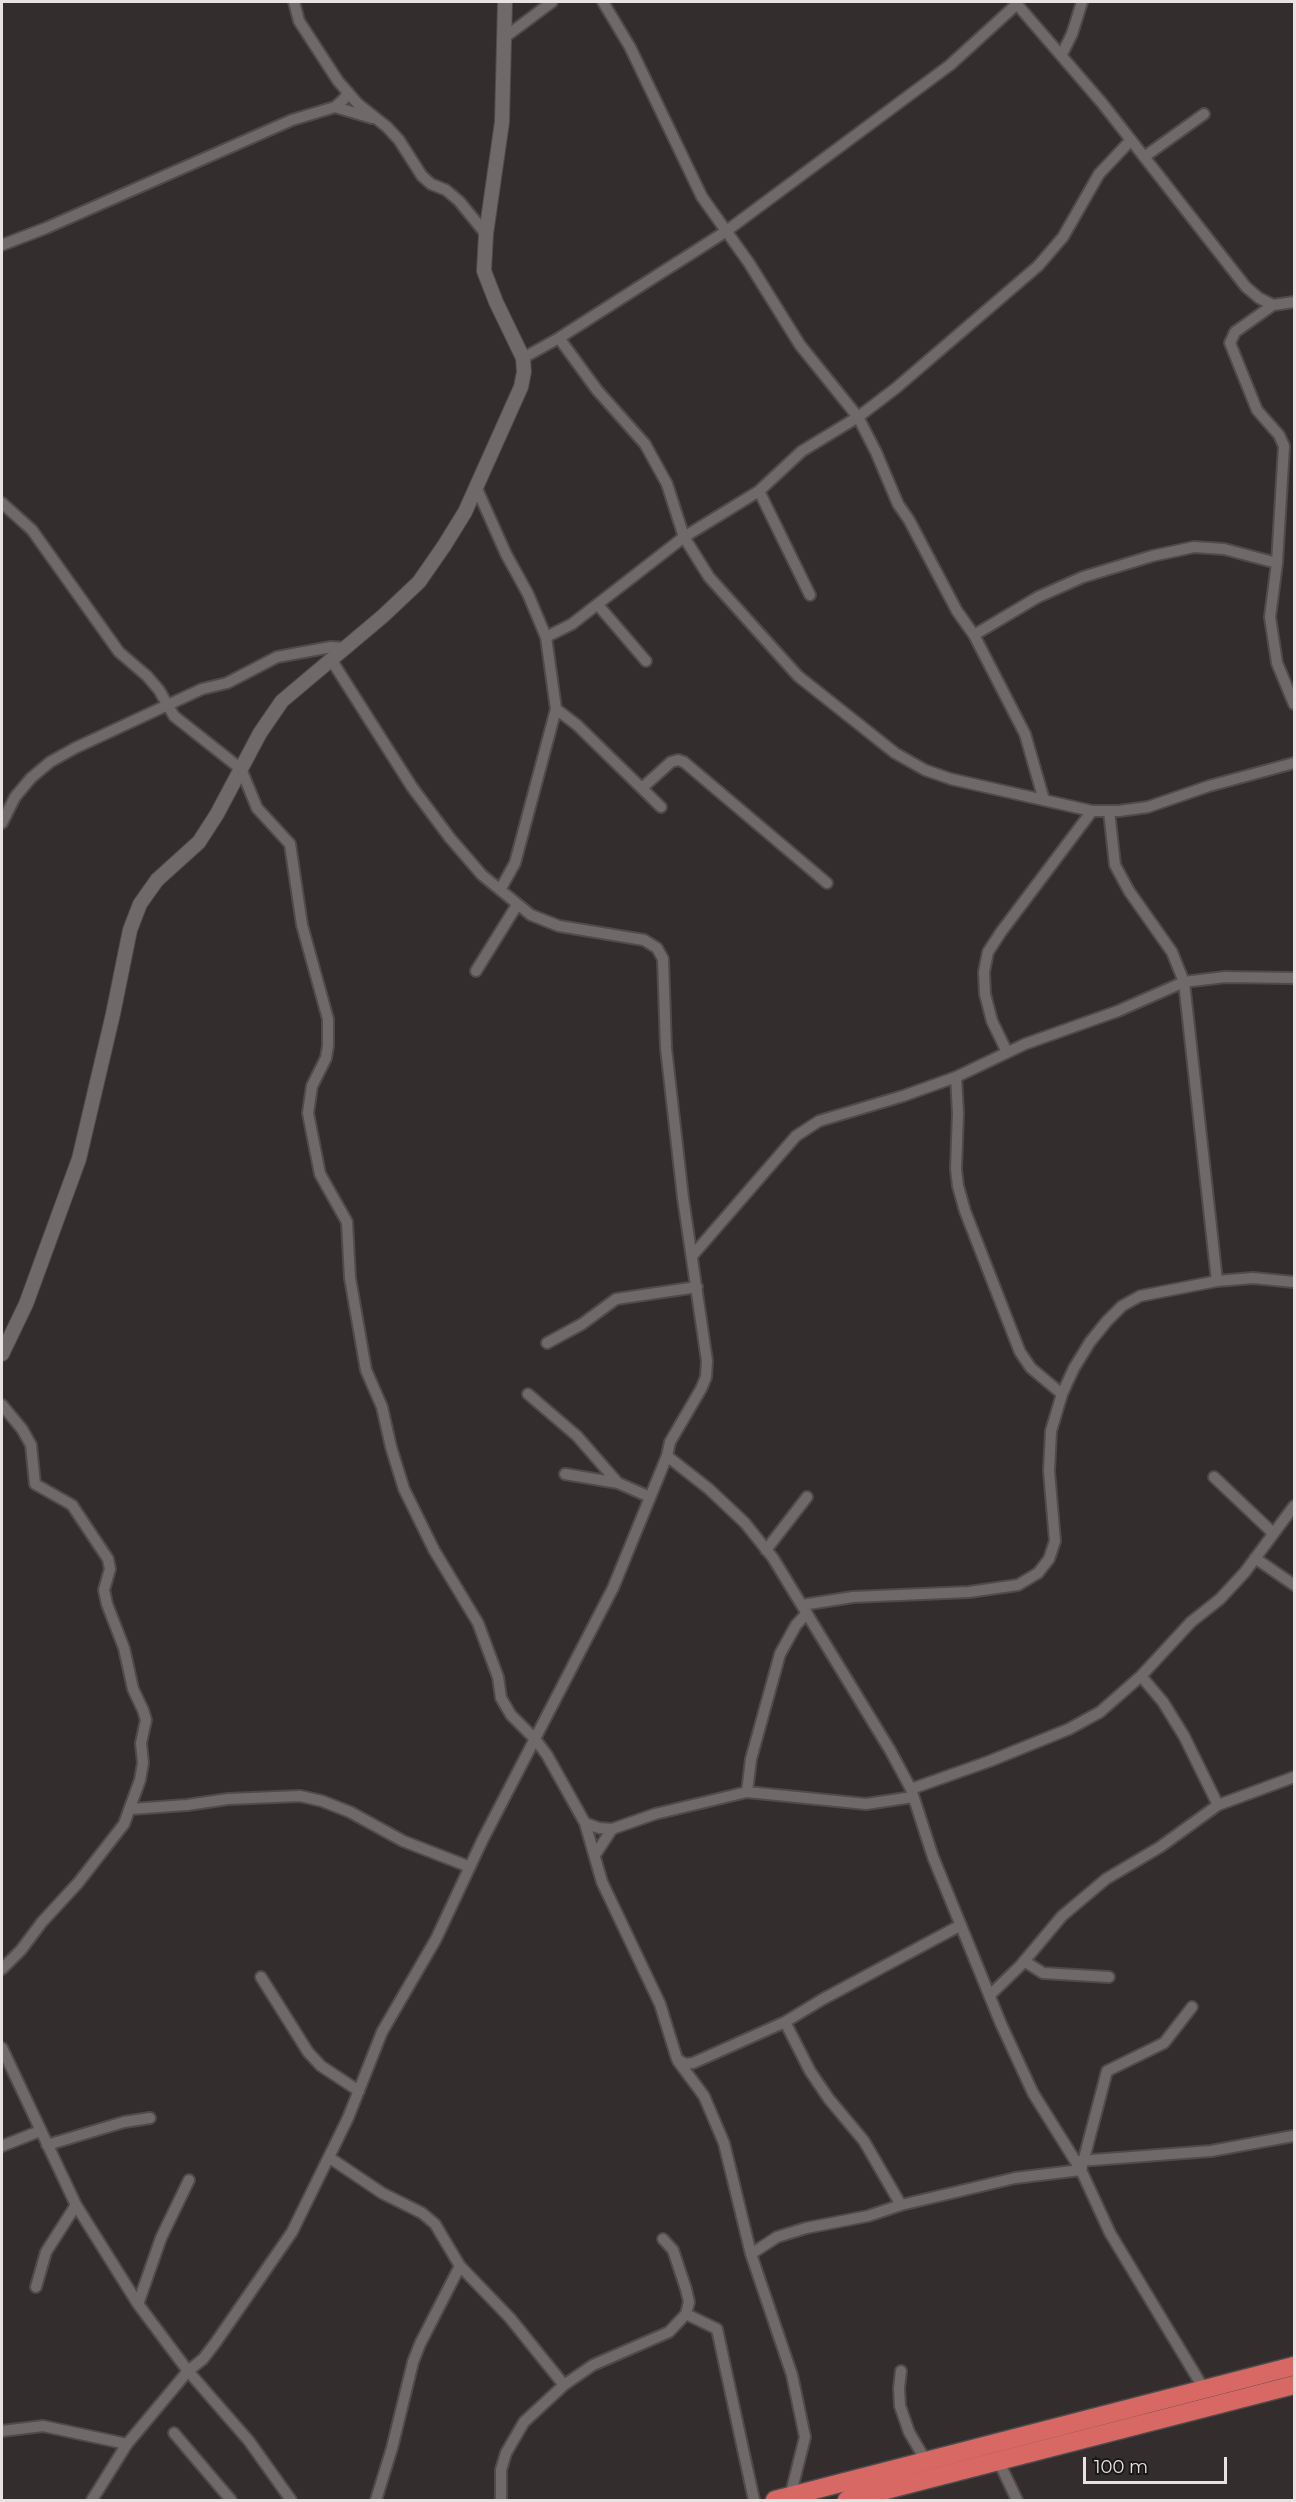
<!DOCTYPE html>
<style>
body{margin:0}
#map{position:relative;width:1296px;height:2502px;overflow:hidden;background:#332e2d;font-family:Montserrat,sans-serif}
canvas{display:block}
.frame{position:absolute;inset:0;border:3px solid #e6e3e2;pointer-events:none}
.scale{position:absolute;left:1083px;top:2457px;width:144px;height:27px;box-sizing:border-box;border:3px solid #e6e3e2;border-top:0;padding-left:8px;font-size:18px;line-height:21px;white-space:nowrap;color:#e6e3e2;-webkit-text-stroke:4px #191717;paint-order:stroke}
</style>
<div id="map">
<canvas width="1296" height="2502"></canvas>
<div class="frame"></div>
<div class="scale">100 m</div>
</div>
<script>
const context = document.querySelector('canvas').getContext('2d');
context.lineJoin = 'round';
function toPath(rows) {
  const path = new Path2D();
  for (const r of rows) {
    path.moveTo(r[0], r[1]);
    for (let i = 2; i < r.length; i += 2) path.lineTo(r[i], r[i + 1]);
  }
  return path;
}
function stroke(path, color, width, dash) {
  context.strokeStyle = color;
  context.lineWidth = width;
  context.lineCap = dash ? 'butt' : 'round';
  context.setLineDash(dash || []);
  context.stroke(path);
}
const street = toPath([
 [294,2,299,21,338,81,358,104,387,127,399,140,422,176,431,184,446,190,459,201,486,234],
 [603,2,630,47,702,197,749,263,800,345,858,417,876,452,898,504,909,520,957,611,974,635,1025,734,1044,800],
 [1015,2,1102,103,1246,287,1259,298,1273,305,1294,302],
 [505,37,552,2],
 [1062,54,1072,34,1082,2],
 [335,107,372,118],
 [1144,157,1204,114],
 [2,245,46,228,292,120,335,107,344,99,348,92],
 [1273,305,1235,332,1230,343,1257,410,1279,435,1284,446,1277,563,1270,617,1277,663,1294,704],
 [559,338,597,390,645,444,667,484,684,537,709,577,798,676,895,753,925,770,951,779,1092,811,1119,811,1148,807,1209,786,1294,763],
 [523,358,559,338,725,232,950,65,1017,4],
 [477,489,506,554,528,594,546,637,556,709,515,863,500,890],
 [759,491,810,595],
 [2,503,32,530,119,652,147,676,159,690,174,716,241,769,257,808,290,844,302,925,328,1019,328,1046,326,1058,312,1086,308,1113,320,1174,347,1222,350,1278,366,1370,382,1407,391,1447,404,1489,434,1550,478,1623,498,1677,501,1698,511,1715,535,1739,547,1755,585,1823,599,1828,612,1829,655,1814,747,1792,866,1804,913,1797],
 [598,605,646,661],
 [974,635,1038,597,1083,577,1152,556,1194,547,1224,549,1277,563],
 [546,637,572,624,684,537,759,491,802,451,858,417,896,388,1038,266,1063,237,1099,174,1131,140],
 [556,709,577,725,661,807],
 [642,788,671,762,678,760,684,762,827,883],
 [1109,811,1115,865,1129,891,1172,952,1184,982,1217,1281],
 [2,823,15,797,31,778,50,762,75,748,202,689,227,683,277,657,331,647,347,648],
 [476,971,517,905],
 [1007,1052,992,1021,985,994,984,972,988,952,1001,932,1092,811],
 [956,1077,958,1113,956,1169,958,1186,965,1211,1020,1352,1031,1368,1062,1394],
 [692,1256,796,1136,819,1121,903,1096,956,1077,1025,1044,1118,1011,1184,982,1225,977,1294,978],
 [547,1343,582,1324,616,1299,697,1287],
 [528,1394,577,1436,618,1483,650,1497],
 [2,1405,22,1429,31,1445,35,1484,72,1505,108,1559,110,1569,104,1590,107,1604,124,1648,133,1689,143,1710,146,1720,141,1743,143,1763,140,1780,124,1824,78,1883,42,1922,21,1950,2,1969],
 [667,1456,709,1489,745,1523,773,1558,890,1750,911,1789,933,1857,1001,2024,1033,2093,1081,2170,1110,2233,1204,2389],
 [565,1474,618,1483],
 [1214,1477,1273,1533],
 [766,1550,807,1497],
 [1255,1558,1294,1585],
 [802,1605,853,1597,969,1592,1018,1585,1038,1573,1049,1559,1055,1541,1049,1471,1051,1431,1062,1394,1074,1368,1090,1342,1107,1321,1122,1306,1140,1296,1217,1281,1253,1278,1294,1282],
 [1141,1676,1163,1702,1184,1736,1218,1805],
 [911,1789,990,1761,1069,1729,1100,1712,1141,1676,1191,1622,1220,1599,1245,1572,1294,1506],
 [747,1792,751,1759,780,1654,796,1625,807,1613],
 [131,1809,187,1805,228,1799,300,1796,322,1801,350,1812,403,1841,470,1867],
 [585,1823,602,1882,660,2004,677,2059,685,2064,693,2063,785,2022,823,1999,961,1925],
 [595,1855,612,1829],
 [1024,1961,1043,1973,1109,1977],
 [261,1977,308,2052,321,2066,359,2091],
 [990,1995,1021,1965,1062,1916,1106,1879,1160,1847,1218,1805,1294,1777],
 [785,2022,810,2071,829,2099,864,2141,901,2205],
 [2,2048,76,2205,138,2304,188,2371,249,2441,291,2500],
 [678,2061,704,2096,724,2143,751,2254,792,2375,805,2437,790,2497],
 [47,2145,124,2122,150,2118],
 [2,2146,40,2131],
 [330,2158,382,2193,422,2213,435,2224,460,2266,510,2318,564,2385],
 [1079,2161,1211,2151,1293,2136],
 [751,2254,777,2237,806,2228,868,2216,901,2205,1015,2178,1081,2170,1107,2071,1164,2043,1192,2007],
 [36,2287,46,2252,76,2205],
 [138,2304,161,2238,189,2180],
 [686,2314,717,2329,754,2500],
 [901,2371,899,2388,900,2406,909,2432,926,2461],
 [2,2431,43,2426,127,2444],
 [174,2433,231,2500],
 [999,2462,1017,2500],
 [92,2500,127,2444,188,2371,203,2359,216,2342,292,2232,348,2118,382,2032,436,1939,482,1841,613,1588,667,1456,670,1442,701,1389,706,1377,707,1361,683,1198,666,1048,663,959,657,948,644,940,559,926,531,915,482,875,450,838,412,787,332,661],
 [376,2500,392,2448,413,2362,420,2344,460,2266],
 [501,2500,501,2470,506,2453,524,2422,564,2385,593,2365,669,2332,686,2314,689,2302,686,2289,673,2250,663,2239]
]);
const secondary = toPath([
 [2,1354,26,1304,79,1159,113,1014,130,930,140,904,157,880,199,842,217,814,260,733,282,701,383,616,419,582,444,546,465,512,521,387,524,372,523,358,496,302,484,271,486,234,502,122,505,2]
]);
const highway = toPath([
 [775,2500,1294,2366],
 [847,2500,1294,2385]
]);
stroke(street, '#4f4b4b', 14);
stroke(secondary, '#4f4b4b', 16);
stroke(highway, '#4f4b4b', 21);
stroke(street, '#6f6a69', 10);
stroke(secondary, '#6f6a69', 14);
stroke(highway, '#d86864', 18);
</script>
